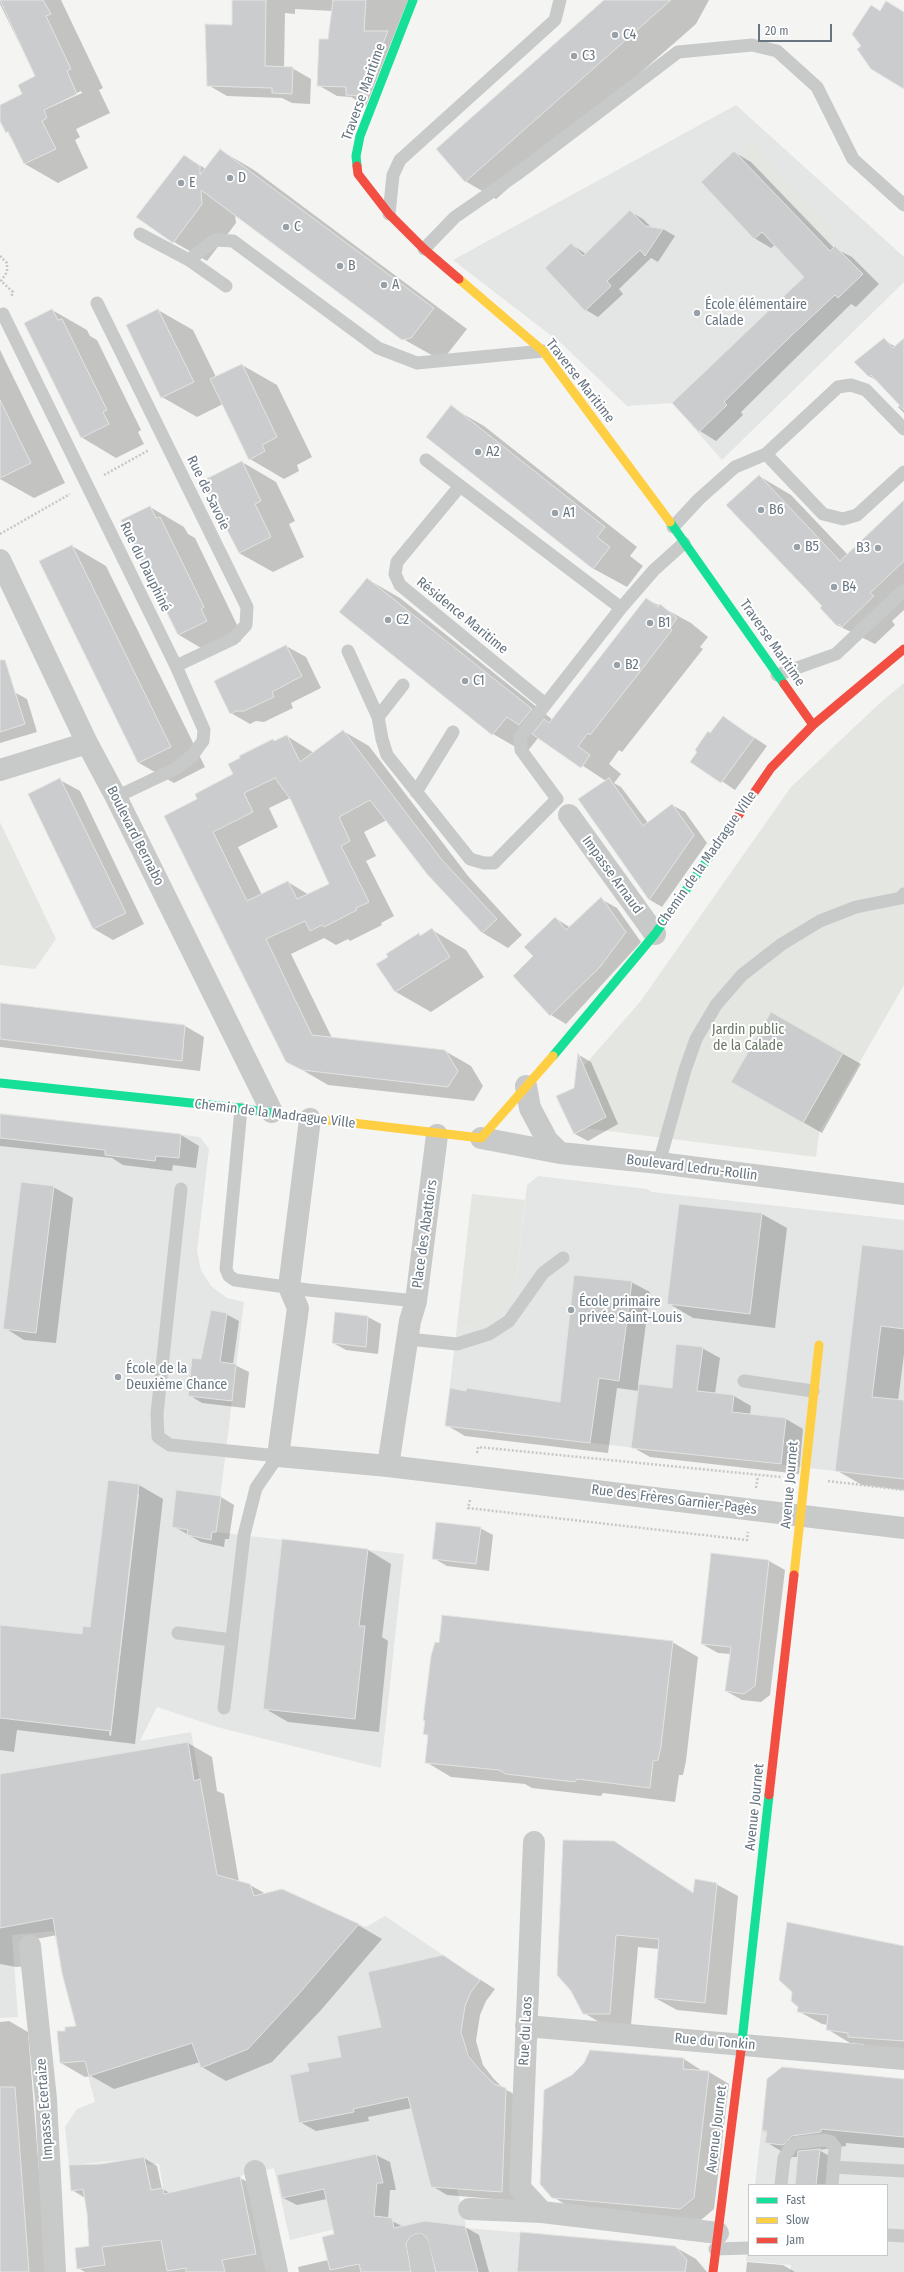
<!DOCTYPE html>
<meta charset="utf-8">
<style>
body{margin:0}
#map{position:relative;width:904px;height:2272px;overflow:hidden;background:#f4f4f3;font-family:"Fira Sans Condensed",sans-serif}
canvas{display:block}
.legend{position:absolute;left:748px;top:2184px;width:140px;height:72px;box-sizing:border-box;background:#fff;border:1px solid #c2c8cc;margin:0;padding:5px 7px;list-style:none;font-size:12px;color:#677580}
.legend li{display:flex;align-items:center;gap:8px;height:20px}
.legend b{width:20px;border:1px solid #c2c8cc}
.scale{position:absolute;left:758px;top:24px;width:74px;height:18px;box-sizing:border-box;border:2px solid #677580;border-top:0;padding-left:5px;font-size:12px;line-height:14px;white-space:nowrap;color:#677580;-webkit-text-stroke:3px #fff;paint-order:stroke}
</style>
<div id="map">
<canvas width="904" height="2272"></canvas>
<ul class="legend">
<li><b style="height:5px;background:#16e098"></b>Fast</li>
<li><b style="height:5px;background:#ffcf43"></b>Slow</li>
<li><b style="height:5px;background:#f24e42"></b>Jam</li>
</ul>
<div class="scale">20 m</div>
</div>
<script>
const context = document.querySelector('canvas').getContext('2d');
context.lineJoin = 'round';
function fillPath(path, color) {
  context.fillStyle = color;
  context.fill(path, 'evenodd');
}
function toPath(rows) {
  const path = new Path2D();
  for (const r of rows) {
    path.moveTo(r[0], r[1]);
    for (let i = 2; i < r.length; i += 2) path.lineTo(r[i], r[i + 1]);
  }
  return path;
}
function stroke(path, color, width, dash) {
  context.strokeStyle = color;
  context.lineWidth = width;
  context.lineCap = dash ? 'butt' : 'round';
  context.setLineDash(dash || []);
  context.stroke(path);
}
function label(font, color, halo, rows, align = 'center') {
  context.font = font + ' "Fira Sans Condensed",sans-serif';
  context.lineWidth = 4;
  context.setLineDash([]);
  context.textBaseline = 'middle';
  context.strokeStyle = halo;
  context.fillStyle = color;
  for (const [text, x, y, turn = 0] of rows) {
    context.save();
    context.translate(x, y);
    context.rotate((+turn || 0) * Math.PI / 180);
    context.textAlign = isNaN(turn) ? turn : align;
    if (halo) context.strokeText(text, 0, 0);
    context.fillText(text, 0, 0);
    context.restore();
  }
}
const built = toPath([
 [736,105,904,257,904,282,722,460,672,403,627,406,562,344,453,260],
 [0,1113,200,1137,209,1149,197,1251,201,1270,211,1286,227,1298,244,1302,216,1532,404,1554,381,1768,217,1727,157,1707,140,1741,191,1732,217,1875,250,1884,254,1896,282,1889,366,1927,385,1916,480,1980,471,1992,465,2006,461,2025,465,2047,478,2068,457,2189,466,2225,408,2239,360,2223,290,2240,274,2168,164,2194,159,2164,146,2165,144,2158,69,2165,65,2127,77,2109,95,2102,62,1973,54,1931,12,1935,18,2017,0,2018],
 [538,1176,647,1189,652,1192,904,1220,904,1479,445,1426,457,1326,479,1327,516,1281,527,1185],
 [782,2067,904,2079,904,2272,790,2272,791,2265,746,2261,749,2236,749,2255,887,2255,887,2185,755,2185,767,2079],
 [466,2228,675,2246,687,2260,685,2272,478,2272]
]);
const green = toPath([
 [749,140,838,234,829,242,739,148],
 [904,683,904,985,819,1133,816,1157,584,1128,574,1134,558,1102,558,1097,574,1088,576,1075,640,1002,791,787,881,702],
 [0,822,56,939,35,969,0,965],
 [472,1194,525,1200,516,1281,508,1306,500,1314,479,1327,457,1326]
]);
const shadow = toPath([
 [0,0,61,0,103,88,99,90,110,113,76,129,80,137,75,140,88,168,58,183,25,164,0,118,0,106,23,95,36,77,0,4],
 [81,91,82,93,51,107,51,105],
 [239,0,408,0,366,106,351,97,337,96,318,85,329,40,333,11,295,9,295,14,285,13,284,68,292,68,311,79,310,104,292,103,282,98,227,96,208,85,238,26],
 [605,0,709,0,696,24,496,199,465,181],
 [220,150,254,170,467,329,445,357,437,358,403,339,235,214,236,223,207,261,174,242,184,156,206,169],
 [734,152,751,162,834,248,852,257,879,284,856,307,851,304,808,346,741,412,743,415,716,441,700,431,805,277,775,245,771,248,754,238],
 [631,212,643,219,652,228,663,229,675,236,658,262,651,258,619,289,623,294,598,317,586,310,571,244,586,254],
 [52,310,87,330,90,336,97,340,141,430,138,432,144,444,116,458,81,437],
 [158,310,193,330,216,377,242,365,277,385,312,457,297,465,299,471,284,479,250,459,223,404,197,417,162,397],
 [904,339,904,413,898,407,901,404,879,382,869,376,884,340,896,347],
 [0,350,65,483,34,498,0,479],
 [451,407,484,426,637,547,630,556,643,566,627,587,594,569,428,437],
 [242,462,276,482,295,521,289,524,304,557,273,572,239,553],
 [759,476,791,495,848,555,904,501,904,610,892,621,895,625,875,644,837,625,823,606],
 [150,507,184,527,188,534,195,538,238,627,235,629,241,641,213,655,179,635],
 [72,546,106,566,205,767,174,783,139,763,40,561],
 [367,579,400,598,553,720,647,599,691,623,708,637,700,647,703,649,622,752,619,750,609,764,621,774,614,783,621,787,648,823,672,805,685,812,707,843,662,907,650,900,579,800,606,781,539,737,526,753,493,734],
 [286,646,306,657,321,688,291,703,293,708,264,722,256,721,250,724,231,713],
 [14,692,27,699,37,732,0,743,0,696],
 [723,717,767,746,735,790,692,761],
 [343,731,369,746,468,876,522,935,508,948,483,933,428,873,387,820,364,832,376,856,366,861,394,916,381,923,382,925,350,941,348,939,336,945,324,938,291,954,332,1038,445,1051,471,1066,483,1086,474,1101,328,1085,287,1061,198,800,234,775,273,740,275,742,287,736,314,753],
 [290,798,330,884,309,895,288,882,262,895,238,847,278,827,269,808],
 [60,780,80,791,144,924,113,940,94,929,29,795],
 [601,899,617,908,641,942,566,1024,551,1015,534,956,555,918,571,928],
 [432,930,466,950,484,977,431,1012,396,992,378,964,419,934,422,936],
 [0,1004,185,1026,204,1037,200,1071,0,1047],
 [772,1014,861,1064,822,1133,733,1082],
 [579,1055,591,1062,618,1124,588,1141,575,1134,557,1097,575,1088],
 [0,1115,181,1135,199,1146,196,1168,173,1165,172,1171,123,1165,112,1158,0,1146],
 [53,1187,73,1198,56,1343,24,1340,5,1328],
 [762,1214,787,1228,775,1328,693,1318,668,1303],
 [904,1251,904,1354,898,1401,904,1401,904,1490,862,1485,836,1470],
 [631,1282,650,1292,638,1385,672,1389,702,1348,720,1358,715,1394,734,1396,751,1406,750,1415,786,1419,803,1429,799,1474,650,1457,632,1447,639,1391,617,1388,608,1453,465,1436,446,1425,561,1403],
 [336,1313,368,1317,381,1324,378,1354,346,1350,333,1343],
 [226,1314,239,1321,233,1364,249,1372,245,1408,202,1403,189,1395,202,1360],
 [139,1485,163,1499,135,1744,17,1730,14,1752,0,1750,0,1626,83,1635,91,1628],
 [137,1494,139,1494,111,1736,109,1735],
 [221,1497,234,1505,229,1539,225,1539,224,1547,201,1542,173,1526],
 [480,1528,493,1535,489,1571,447,1566,433,1558],
 [283,1540,368,1550,391,1564,382,1637,388,1641,379,1732,288,1722,264,1708],
 [712,1554,769,1561,785,1570,770,1695,761,1702,742,1700,726,1691,731,1654,718,1653,702,1644],
 [672,1642,698,1657,686,1761,683,1775,679,1775,675,1802,603,1793,601,1796,532,1788,525,1784,451,1777,426,1762,428,1736,424,1733,439,1644],
 [188,1743,212,1757,217,1791,224,1794,239,1882,250,1885,266,1894,282,1890,358,1925,382,1939,321,2010,272,2062,226,2081,202,2067,200,2062,114,2089,91,2076,85,2077,61,2063,66,2031,77,2027,57,1935,26,1941,28,1966,16,1967,0,1964,0,1775],
 [614,1842,694,1893,716,1884,738,1896,727,2015,677,2010,655,1998,659,1949,638,1947,631,2025,606,2026,584,2013],
 [904,1947,904,2053,872,2050,863,2044,850,2043,827,2029,828,2025,822,2024,798,2011,799,2006,793,1991],
 [443,1956,495,1989,486,2001,480,2015,476,2041,483,2065,493,2078,503,2088,521,2098,517,2201,447,2195,432,2186,412,2108,368,2117,369,2121,316,2131,300,2122,311,2072,342,2057,382,2028],
 [9,2021,28,2032,47,2272,0,2272,0,2022],
 [684,2059,704,2072,709,2072,729,2084,714,2209,701,2220,573,2209,553,2197],
 [904,2080,904,2148,846,2143,846,2146,819,2150,831,2157,829,2185,796,2185,799,2157,791,2157,766,2142,767,2133,763,2130],
 [376,2155,390,2162,396,2190,390,2190,388,2219,404,2227,465,2227,479,2235,489,2272,436,2272,429,2241,423,2244,422,2272,299,2272,298,2267,328,2260,335,2234,327,2199,297,2205,283,2198,279,2176],
 [144,2158,157,2166,162,2189,170,2193,240,2178,253,2185,271,2272,85,2272,78,2268,91,2247,88,2213,85,2198,72,2190,101,2165],
 [675,2247,696,2259,707,2272,519,2272],
 [747,2262,783,2265,795,2272,746,2272]
]);
const building = toPath([
 [0,0,43,0,51,14,46,16,71,69,67,71,77,94,44,110,47,118,42,121,56,149,24,164,8,131,6,133,0,121,0,105,22,94,18,85,35,76,0,0],
 [232,0,266,0,265,66,293,67,292,94,272,93,272,88,207,86,205,24,232,25,232,0],
 [333,0,366,0,364,31,388,31,362,96,346,95,346,87,317,86,319,39,328,39,333,0],
 [604,0,671,0,465,182,436,149,604,0],
 [886,1,904,12,904,89,871,69,857,49,861,46,852,34,871,5,880,11,886,1],
 [220,149,434,308,411,338,402,340,201,190,202,204,173,243,136,217,184,155,200,166,200,175,220,149],
 [734,151,830,251,835,246,863,274,838,298,835,295,791,336,724,402,727,405,699,432,672,403,804,277,762,232,754,239,701,182,734,151],
 [630,210,645,226,663,229,645,256,640,250,607,281,611,286,585,311,545,268,571,243,583,256,630,210],
 [52,309,58,320,62,319,107,410,103,412,109,424,81,438,24,323,52,309],
 [158,309,194,382,161,398,126,325,158,309],
 [884,338,893,348,904,338,904,410,871,375,869,377,854,362,884,338],
 [242,364,277,437,262,445,265,451,249,460,210,379,242,364],
 [0,400,31,463,0,478,0,400],
 [451,405,605,527,597,537,610,547,593,569,426,437,451,405],
 [242,461,261,501,255,504,271,537,239,553,202,481,242,461],
 [759,475,840,561,904,500,904,561,870,593,874,596,842,627,839,624,837,626,820,608,822,606,726,505,759,475],
 [150,506,156,518,160,517,204,607,201,609,207,621,178,635,121,520,150,506],
 [72,545,171,747,138,763,39,561,72,545],
 [367,578,532,709,519,725,507,717,492,735,339,612,367,578],
 [646,598,658,607,660,604,677,618,670,628,672,630,639,673,590,735,588,733,578,746,590,755,581,768,532,734,544,719,549,723,646,598],
 [286,645,302,676,272,692,274,697,244,711,236,711,230,714,214,681,286,645],
 [0,660,5,660,25,724,0,732,0,660],
 [723,716,754,738,721,783,690,762,697,752,695,750,708,731,710,733,723,716],
 [343,730,442,860,497,919,482,933,427,874,370,800,339,817,350,841,341,846,369,902,356,908,357,910,324,927,322,925,310,931,305,921,266,939,312,1035,445,1050,458,1071,448,1087,302,1070,286,1062,164,816,197,799,195,794,233,774,228,764,240,758,239,756,273,739,274,741,287,735,300,762,343,730],
 [275,778,291,800,329,884,297,899,288,881,247,901,213,832,253,812,244,793,275,778],
 [60,778,126,913,93,929,28,794,60,778],
 [609,778,643,826,672,804,694,835,649,900,578,799,609,778],
 [601,897,626,932,600,967,550,1016,513,976,533,956,524,947,555,917,566,930,601,897],
 [432,928,450,957,395,992,376,964,388,957,386,954,419,933,420,936,432,928],
 [0,1003,185,1025,182,1061,0,1039,0,1003],
 [771,1012,843,1053,803,1123,731,1082,771,1012],
 [578,1053,606,1117,574,1134,556,1096,574,1088,578,1053],
 [0,1114,181,1134,179,1158,156,1156,155,1161,105,1155,105,1150,0,1138,0,1114],
 [21,1182,54,1186,36,1333,3,1329,21,1182],
 [679,1204,762,1213,750,1314,667,1304,679,1204],
 [862,1245,904,1250,904,1329,881,1326,872,1397,904,1400,904,1479,835,1471,862,1245],
 [574,1275,632,1281,619,1381,599,1378,590,1443,445,1426,450,1388,466,1391,467,1388,560,1402,574,1275],
 [211,1310,227,1313,220,1362,236,1364,232,1401,188,1396,192,1358,201,1359,211,1310],
 [335,1312,368,1316,366,1347,332,1343,335,1312],
 [676,1344,703,1347,697,1391,734,1395,732,1412,786,1418,781,1464,631,1448,639,1384,672,1388,676,1344],
 [108,1480,139,1484,111,1731,0,1718,0,1625,82,1634,83,1626,90,1627,108,1480],
 [176,1490,221,1496,216,1532,212,1532,211,1540,187,1535,188,1530,172,1527,176,1490],
 [436,1522,481,1527,476,1564,432,1559,436,1522],
 [282,1539,368,1549,359,1626,365,1626,355,1719,263,1709,282,1539],
 [711,1553,769,1560,755,1686,744,1694,725,1691,731,1647,701,1644,711,1553],
 [442,1615,673,1641,661,1746,658,1760,653,1761,650,1788,577,1779,575,1782,506,1774,499,1770,425,1763,428,1735,423,1734,425,1721,423,1720,431,1656,435,1642,439,1643,442,1615],
 [188,1742,194,1781,200,1779,217,1875,250,1884,254,1896,282,1889,359,1924,297,1996,248,2049,201,2068,192,2043,89,2076,85,2061,60,2063,57,2031,65,2031,65,2027,76,2026,62,1973,53,1918,0,1928,0,1774,188,1742],
 [563,1840,614,1841,693,1893,695,1879,717,1883,705,2003,654,1998,659,1939,616,1935,610,2014,583,2014,571,1991,557,1975,563,1840],
 [787,1922,904,1946,904,2041,848,2037,848,2033,826,2030,828,2015,797,2012,798,2007,791,2001,792,1992,779,1980,787,1922],
 [443,1955,480,1980,471,1992,465,2006,461,2032,468,2055,478,2068,494,2084,506,2088,502,2192,431,2187,408,2097,353,2109,354,2112,299,2123,290,2075,309,2071,307,2063,341,2057,337,2036,381,2027,368,1972,443,1955],
 [590,2050,684,2058,683,2069,709,2071,694,2198,680,2209,552,2198,540,2184,544,2090,572,2075,584,2063,590,2050],
 [782,2067,904,2079,904,2137,821,2129,821,2132,792,2136,783,2145,765,2143,767,2131,762,2131,767,2079,782,2067],
 [0,2087,15,2087,29,2272,0,2272,0,2087],
 [820,2149,816,2185,795,2185,798,2151,820,2149],
 [376,2154,383,2183,377,2183,374,2216,392,2218,394,2228,425,2221,465,2226,478,2272,436,2272,427,2238,422,2234,416,2234,410,2237,406,2243,411,2272,361,2272,359,2264,330,2270,322,2237,334,2234,324,2189,282,2198,277,2175,376,2154],
 [144,2157,151,2190,163,2188,164,2194,240,2176,256,2254,222,2260,225,2272,186,2272,186,2268,167,2271,161,2240,102,2247,105,2265,77,2269,75,2248,89,2246,87,2213,83,2189,71,2191,69,2165,101,2164,144,2157],
 [520,2232,675,2246,687,2260,685,2272,517,2272,520,2232]
]);
const path = toPath([
 [0,256,7,263,7,272,1,281,13,292,11,297],
 [104,475,149,450],
 [0,534,70,494],
 [477,1453,478,1447,781,1477],
 [828,1481,904,1490],
 [756,1488,758,1476],
 [470,1500,468,1508,747,1540,748,1532]
]);
const lane = toPath([
 [389,214,393,175,400,160,555,20,560,0],
 [140,234,189,260,226,286],
 [424,249,455,217,516,175,678,52,752,45,777,51,817,87,853,159,904,205],
 [189,260,215,240,233,241,378,348,417,363,543,351],
 [97,303,247,607,246,625,233,639,176,666],
 [3,314,176,666,204,730,203,741,192,756,175,769,116,797],
 [766,454,823,514,843,519,857,515,904,472],
 [426,460,621,608],
 [460,486,397,562,395,574,400,585,544,703],
 [673,527,699,499,735,467,766,454,838,387,851,385,866,390,904,429],
 [348,651,378,717],
 [777,675,836,654,904,590],
 [403,685,378,717,382,739,387,755,470,859,484,863,494,863,557,799,521,750,520,737,621,608,654,570,684,543],
 [416,792,453,732],
 [241,1109,226,1269,229,1276,235,1280,308,1290,416,1301],
 [659,1163,685,1070,696,1039,716,1005,742,975,782,944,820,921,856,907,901,898,904,894],
 [181,1189,157,1414,158,1437,170,1445,278,1456,256,1488,244,1535,224,1708],
 [408,1339,457,1344,489,1334,509,1321,543,1273,563,1258],
 [744,1381,813,1391],
 [178,1633,232,1640],
 [833,2167,904,2171],
 [781,2185,784,2158,791,2146,796,2143,825,2140,831,2142,835,2147,832,2185],
 [887,2235,904,2236],
 [715,2249,749,2248]
]);
const street = toPath([
 [0,560,87,743,116,797,272,1112],
 [0,770,87,743],
 [569,815,655,934],
 [526,1086,530,1108,547,1140,560,1153],
 [310,1119,289,1287,298,1308,278,1456,388,1466,410,1321,416,1301,437,1135],
 [481,1138,560,1153,659,1163,904,1194],
 [388,1466,904,1528],
 [534,1842,520,2188,542,2212],
 [30,1946,46,2099,55,2272],
 [526,2026,904,2059],
 [255,2171,277,2272],
 [469,2209,542,2212,718,2233],
 [418,2246,424,2272]
]);
const fast = toPath([
 [357,166,356,156,360,136,413,0],
 [670,522,784,684],
 [553,1056,655,934,736,819],
 [0,1083,239,1108,284,1115],
 [741,2050,769,1795]
]);
const slow = toPath([
 [459,279,543,351,670,522],
 [284,1115,481,1138,553,1056],
 [794,1575,819,1345]
]);
const jam = toPath([
 [357,166,358,174,389,214,424,249,459,279],
 [784,684,813,725],
 [736,819,771,768,813,725,904,649],
 [769,1795,794,1575],
 [713,2272,741,2050]
]);
const markers = [
 [615,35,4,"#98a1a8"],
 [574,56,4,"#98a1a8"],
 [230,178,4,"#98a1a8"],
 [181,183,4,"#98a1a8"],
 [286,227,4,"#98a1a8"],
 [340,266,4,"#98a1a8"],
 [384,285,4,"#98a1a8"],
 [697,313,4,"#98a1a8"],
 [478,452,4,"#98a1a8"],
 [761,510,4,"#98a1a8"],
 [555,513,4,"#98a1a8"],
 [797,547,4,"#98a1a8"],
 [878,548,4,"#98a1a8"],
 [834,587,4,"#98a1a8"],
 [388,620,4,"#98a1a8"],
 [650,623,4,"#98a1a8"],
 [617,665,4,"#98a1a8"],
 [465,681,4,"#98a1a8"],
 [571,1310,4,"#98a1a8"],
 [118,1377,4,"#98a1a8"]
];
const poiNames = [
 ["C4",623,35],
 ["C3",582,56],
 ["D",238,178],
 ["E",189,183],
 ["C",294,227],
 ["B",348,266],
 ["A",392,285],
 ["École élémentaire",705,305],
 ["Calade",705,321],
 ["A2",486,452],
 ["B6",769,510],
 ["A1",563,513],
 ["B5",805,547],
 ["B3",870,548,"right"],
 ["B4",842,587],
 ["C2",396,620],
 ["B1",658,623],
 ["B2",625,665],
 ["C1",473,681],
 ["École primaire",579,1302],
 ["privée Saint-Louis",579,1318],
 ["École de la",126,1369],
 ["Deuxième Chance",126,1385]
];
const streetNames = [
 ["Traverse Maritime",364,92,-70],
 ["Traverse Maritime",580,381,52],
 ["Rue de Savoie",208,493,64],
 ["Rue du Dauphiné",145,567,64],
 ["Résidence Maritime",462,616,39],
 ["Traverse Maritime",772,643,55],
 ["Boulevard Bernabo",135,836,63],
 ["Chemin de la Madrague Ville",707,859,-55],
 ["Impasse Arnaud",612,875,54],
 ["Chemin de la Madrague Ville",275,1114,7],
 ["Boulevard Ledru-Rollin",692,1168,7],
 ["Place des Abattoirs",425,1234,-82],
 ["Avenue Journet",790,1485,-85],
 ["Rue des Frères Garnier-Pagès",674,1500,7],
 ["Avenue Journet",755,1807,-84],
 ["Rue du Laos",526,2031,-87],
 ["Rue du Tonkin",715,2042,5],
 ["Impasse Ecertaize",45,2109,-94],
 ["Avenue Journet",717,2129,-83]
];
const parkNames = [
 ["Jardin public",748,1030],
 ["de la Calade",748,1046]
];
fillPath(built, '#e4e5e5');
fillPath(green, '#e4e6e1');
fillPath(shadow, '#0003');
fillPath(building, '#cbcccd');
stroke(building, '#e3e3e2', 1);
stroke(path, '#c6c7c8', 2.5, [2, 2]);
stroke(lane, '#c8caca', 13);
stroke(street, '#c8caca', 22);
stroke(fast, '#16e098', 9);
stroke(slow, '#ffcf43', 9);
stroke(jam, '#f24e42', 9);
for (const [x, y, r, color] of markers) {
  const dot = new Path2D();
  dot.arc(x, y, r, 0, 2 * Math.PI);
  context.fillStyle = color;
  context.fill(dot);
  stroke(dot, '#fff', 1.5);
}
label('14px', '#677580', '#fff', poiNames, 'left');
label('14px', '#677580', '#fff', streetNames);
label('14px', '#697765', '#fff', parkNames);
</script>
